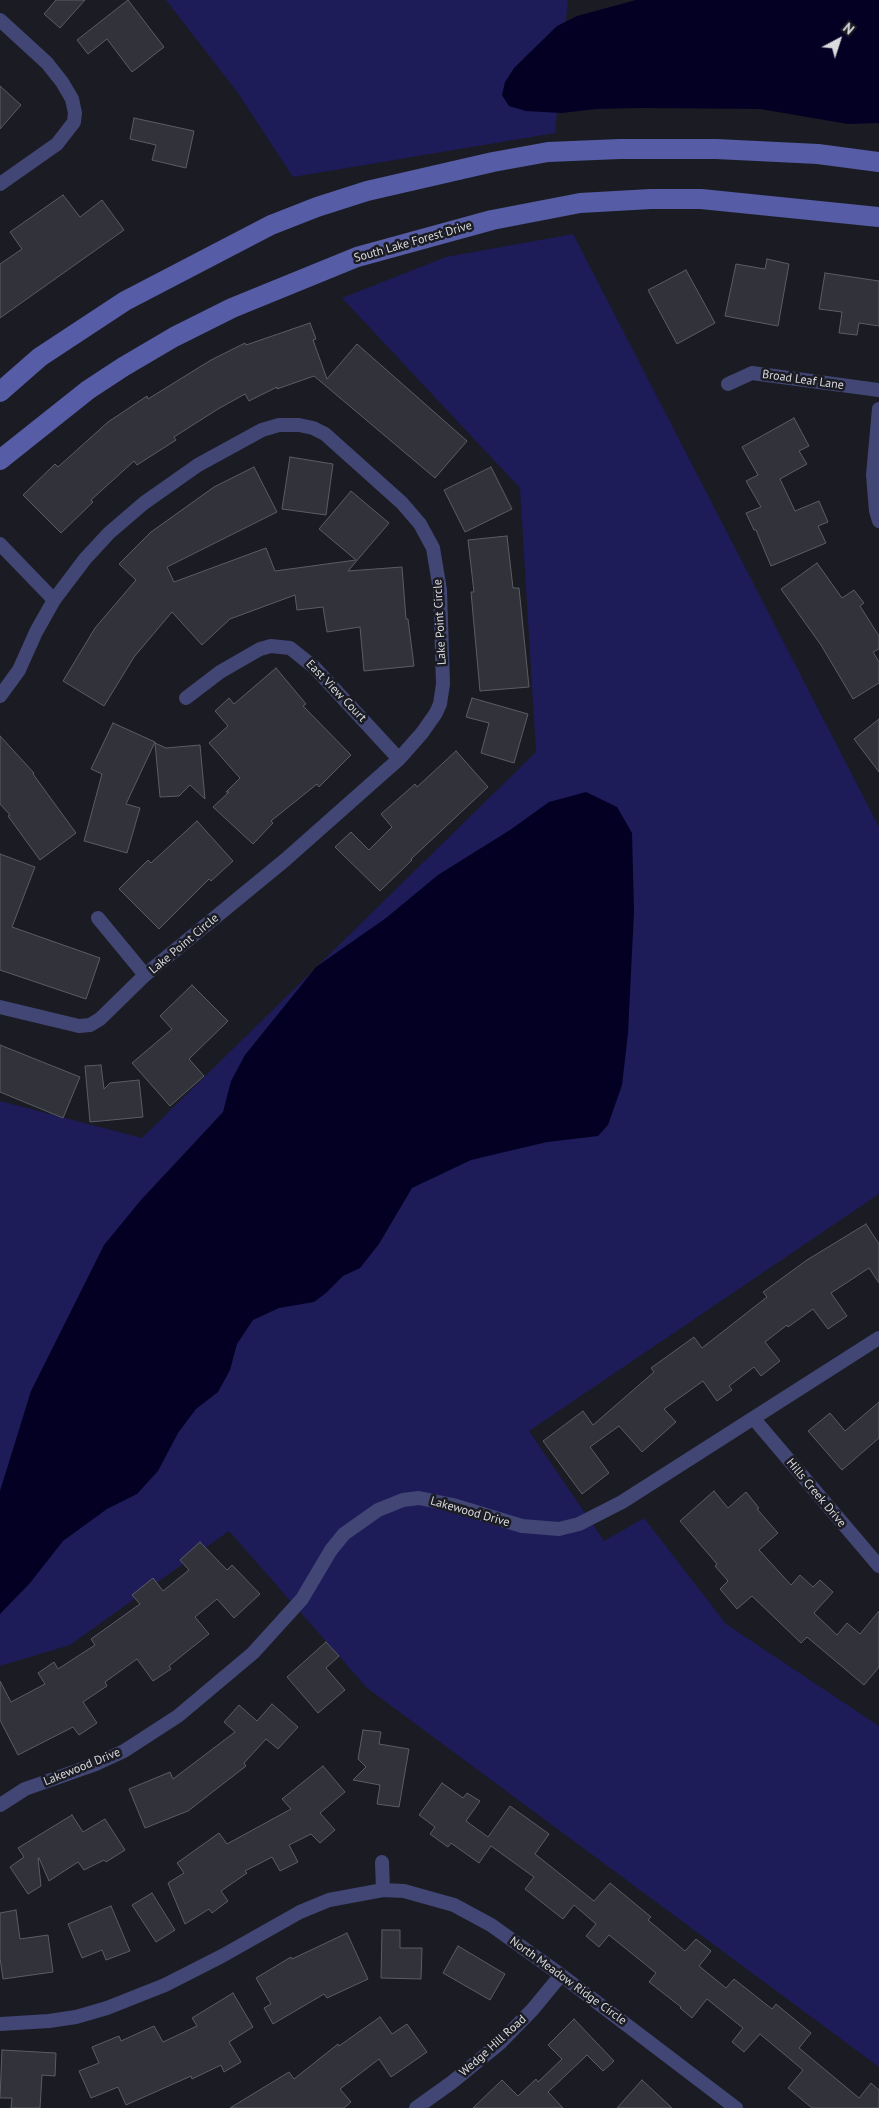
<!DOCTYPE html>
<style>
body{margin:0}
#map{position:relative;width:879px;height:2108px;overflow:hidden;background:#1b1c23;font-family:"PT Sans",sans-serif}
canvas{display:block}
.north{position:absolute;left:814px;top:15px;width:50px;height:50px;-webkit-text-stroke:4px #1b1c23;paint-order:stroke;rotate:40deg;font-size:14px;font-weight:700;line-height:20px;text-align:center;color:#d9dade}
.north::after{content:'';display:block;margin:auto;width:18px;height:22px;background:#d9dade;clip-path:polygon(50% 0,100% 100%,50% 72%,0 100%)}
</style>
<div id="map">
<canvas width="879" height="2108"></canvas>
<div class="north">N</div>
</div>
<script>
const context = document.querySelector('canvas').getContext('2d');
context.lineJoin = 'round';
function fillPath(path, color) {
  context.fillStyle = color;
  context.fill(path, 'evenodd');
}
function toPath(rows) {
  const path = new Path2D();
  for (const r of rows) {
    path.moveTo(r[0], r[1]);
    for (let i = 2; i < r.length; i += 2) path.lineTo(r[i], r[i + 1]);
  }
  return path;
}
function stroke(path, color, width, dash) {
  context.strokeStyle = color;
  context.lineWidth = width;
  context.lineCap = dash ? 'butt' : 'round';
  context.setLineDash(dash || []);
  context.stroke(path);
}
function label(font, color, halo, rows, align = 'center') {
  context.font = font + ' "PT Sans",sans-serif';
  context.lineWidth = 5;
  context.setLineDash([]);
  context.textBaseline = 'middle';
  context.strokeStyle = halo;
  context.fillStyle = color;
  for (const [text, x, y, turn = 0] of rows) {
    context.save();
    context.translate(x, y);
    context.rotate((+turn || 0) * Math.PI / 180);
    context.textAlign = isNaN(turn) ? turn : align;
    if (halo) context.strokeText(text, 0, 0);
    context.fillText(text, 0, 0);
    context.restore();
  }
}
const green = toPath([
 [166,0,568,0,555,133,293,177,238,93],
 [573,234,879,827,879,1194,529,1431,604,1541,644,1518,726,1624,879,1726,879,2067,367,1688,229,1531,70,1645,0,1666,0,1101,142,1138,536,752,520,488,342,298,446,257]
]);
const water = toPath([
 [636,0,879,0,879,123,848,124,760,109,641,108,596,109,562,113,526,111,509,106,502,95,505,82,514,68,557,26,577,16],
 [586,792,617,807,632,833,634,912,628,1033,622,1085,608,1125,598,1136,547,1142,471,1160,412,1188,379,1244,360,1268,343,1276,326,1293,314,1302,279,1308,253,1320,237,1344,230,1370,218,1392,196,1409,178,1433,158,1471,137,1494,107,1509,63,1541,30,1583,0,1614,0,1491,31,1391,104,1245,141,1200,223,1112,231,1081,245,1055,316,967,386,918,438,875,510,830,549,802]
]);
const building = toPath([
 [56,0,85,0,60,28,44,14,56,0],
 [128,0,164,47,132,72,107,39,88,54,77,40,128,0],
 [0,86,21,105,0,129,0,86],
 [134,118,194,131,186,168,152,160,156,145,130,139,134,118],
 [63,195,80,217,102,200,124,230,0,318,0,264,22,249,10,232,63,195],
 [767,259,789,264,778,326,725,316,736,264,765,269,767,259],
 [686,270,715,323,677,344,648,290,686,270],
 [825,273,879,281,879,326,859,323,857,335,839,333,842,312,819,309,825,273],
 [310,323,316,339,313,340,327,379,357,344,467,441,435,478,314,376,277,389,277,387,249,401,245,394,218,409,174,437,176,440,137,465,134,461,91,500,93,502,61,533,23,495,55,464,58,467,108,422,147,396,148,399,211,360,245,343,246,345,310,323],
 [794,418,809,446,799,451,807,464,780,479,795,511,819,501,828,522,818,526,826,543,771,566,756,530,754,530,746,513,761,507,746,481,758,475,742,447,794,418],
 [290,457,333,464,326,515,282,509,290,457],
 [254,467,277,512,167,567,174,582,266,548,275,571,356,560,319,529,351,491,389,523,348,571,402,567,406,619,408,619,414,666,364,671,360,627,327,632,323,607,297,610,295,595,230,619,202,645,172,612,134,657,104,706,63,681,95,628,136,580,119,564,151,532,214,487,254,467],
 [491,467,512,509,465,532,444,490,491,467],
 [507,536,513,588,519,588,529,687,480,691,471,592,474,592,468,540,507,536],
 [817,563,842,598,854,590,864,603,860,606,879,636,879,649,873,652,879,662,879,683,853,699,821,645,781,589,817,563],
 [276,668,306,704,303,706,351,755,319,787,317,784,271,821,273,823,253,844,213,807,229,792,226,792,240,778,209,743,228,726,215,711,229,698,234,704,276,668],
 [472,698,528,714,514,763,481,753,489,723,466,717,472,698],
 [879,719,879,772,854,739,879,719],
 [113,723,155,742,126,804,140,808,127,853,84,841,102,774,91,769,113,723],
 [0,736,34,773,33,774,76,833,40,860,8,816,10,815,0,804,0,736],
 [155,743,166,748,200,745,205,799,190,785,179,796,160,797,155,743],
 [456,751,488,787,411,859,412,860,380,891,335,847,351,832,369,850,392,827,381,814,415,784,417,787,456,751],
 [197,821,233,861,211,881,209,879,159,929,119,889,148,860,151,863,197,821],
 [0,854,35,867,12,927,100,958,86,999,0,970,0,854],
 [192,985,228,1021,189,1059,204,1076,170,1106,132,1063,172,1029,160,1016,192,985],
 [0,1045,80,1077,63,1118,0,1092,0,1045],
 [101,1065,104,1089,110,1083,139,1080,143,1117,90,1122,85,1066,101,1065],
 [866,1224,879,1244,879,1283,869,1268,831,1293,847,1316,828,1329,813,1309,788,1327,787,1325,765,1342,780,1361,761,1376,754,1367,729,1386,732,1390,717,1401,703,1381,664,1409,676,1422,642,1452,619,1426,590,1447,609,1473,582,1494,543,1441,583,1411,593,1425,654,1372,651,1368,694,1337,702,1348,767,1297,763,1292,807,1260,866,1224],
 [879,1402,879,1438,842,1470,808,1431,830,1413,845,1431,879,1402],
 [714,1491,728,1508,746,1492,759,1508,757,1509,778,1533,759,1550,791,1585,800,1575,813,1587,820,1580,833,1592,814,1613,837,1635,847,1623,860,1634,879,1611,879,1667,864,1685,807,1637,801,1643,752,1596,737,1609,720,1589,728,1581,715,1566,717,1564,680,1521,714,1491],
 [200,1542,227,1570,232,1565,260,1594,234,1618,217,1599,195,1617,209,1634,169,1666,171,1669,153,1681,137,1659,105,1682,107,1686,83,1702,97,1723,79,1735,73,1727,18,1755,0,1720,0,1681,11,1702,45,1684,38,1673,54,1662,58,1669,95,1645,91,1639,140,1604,132,1595,153,1578,163,1591,189,1570,180,1560,200,1542],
 [326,1642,339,1656,326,1668,345,1690,318,1713,287,1677,326,1642],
 [272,1704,298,1727,278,1749,266,1739,244,1763,246,1766,188,1811,145,1828,129,1789,170,1772,173,1779,235,1732,224,1722,239,1705,257,1721,272,1704],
 [363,1730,381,1732,379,1744,409,1749,399,1807,377,1804,380,1785,353,1780,366,1767,358,1759,363,1730],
 [323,1766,345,1792,320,1813,335,1830,320,1843,311,1834,289,1845,298,1862,280,1871,272,1857,245,1871,247,1873,221,1891,228,1901,212,1913,209,1909,185,1924,168,1883,184,1873,177,1863,219,1833,227,1844,291,1809,282,1799,323,1766],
 [442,1783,463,1798,467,1793,480,1801,466,1821,488,1837,510,1806,549,1834,535,1854,594,1901,610,1883,651,1917,648,1920,685,1951,696,1939,711,1951,699,1966,726,1988,734,1979,772,2009,776,2004,811,2033,799,2048,859,2098,871,2083,879,2090,879,2108,812,2108,788,2088,803,2070,760,2034,744,2052,732,2042,743,2028,707,1999,692,2018,680,2008,681,2007,649,1982,656,1973,609,1935,599,1947,586,1936,596,1924,574,1905,563,1919,525,1889,534,1877,491,1846,479,1863,451,1843,448,1847,430,1834,435,1827,419,1815,442,1783],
 [72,1815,83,1832,105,1819,125,1850,106,1862,104,1860,84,1870,78,1862,49,1881,39,1858,38,1858,41,1886,28,1894,10,1867,24,1857,18,1848,72,1815],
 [152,1893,175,1930,156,1942,132,1905,152,1893],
 [111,1906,130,1951,106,1960,102,1950,82,1958,68,1924,111,1906],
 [16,1910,20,1939,48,1935,53,1972,3,1979,0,1958,0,1913,16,1910],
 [382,1930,400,1930,400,1948,422,1948,421,1979,381,1978,382,1930],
 [347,1933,368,1979,327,1998,324,1994,273,2024,264,2008,271,2004,256,1978,291,1957,292,1959,347,1933],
 [458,1946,505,1974,490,2000,443,1973,458,1946],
 [233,1993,253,2027,229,2042,241,2062,224,2072,221,2065,192,2079,191,2076,126,2105,118,2087,91,2098,79,2071,99,2063,92,2047,119,2036,121,2041,154,2026,163,2042,197,2026,192,2018,233,1993],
 [380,2017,392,2034,407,2024,427,2052,391,2077,379,2059,340,2089,351,2102,344,2108,230,2108,289,2072,294,2079,338,2044,339,2046,380,2017],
 [574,2019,614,2061,603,2071,587,2055,548,2092,563,2108,473,2108,502,2080,518,2096,536,2079,538,2082,562,2059,548,2045,574,2019],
 [2,2050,56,2053,55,2076,42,2075,40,2108,11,2108,12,2098,0,2098,2,2050],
 [642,2080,672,2108,617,2108,642,2080]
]);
const street = toPath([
 [0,20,47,63,62,82,72,99,75,113,74,122,57,144,0,184],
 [728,384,752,373,879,390],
 [879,409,873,475,876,511,879,521],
 [0,544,54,600],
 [0,696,19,670,36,632,54,600,85,559,109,533,144,503,198,465,262,430,279,425,299,425,313,428,325,434,402,503,420,524,433,548,440,590,443,684,440,704,436,713,422,733,399,759,285,860,145,975,100,1019,90,1025,79,1026,0,1007],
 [186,698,220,672,260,649,271,646,290,648,314,667,399,759],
 [98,918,145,975],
 [754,1419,879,1566],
 [0,1805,25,1789,96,1764,124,1751,178,1716,253,1653,302,1599,331,1550,344,1534,378,1510,403,1500,419,1498,453,1505,522,1526,559,1529,579,1524,622,1502,879,1338],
 [382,1862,383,1890],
 [0,2024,49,2021,76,2017,107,2008,165,1985,222,1956,300,1912,329,1900,383,1890,404,1891,454,1905,491,1925,561,1975,736,2108],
 [416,2108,451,2083,500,2043,533,2009,561,1975]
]);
const secondary = toPath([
 [0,392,40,357,125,301,271,225,317,207,367,191,493,162,548,152,620,149,716,149,818,154,879,162],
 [0,460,88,390,123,367,174,337,232,308,357,257,492,220,580,203,651,199,701,199,879,217]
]);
const streetNames = [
 ["South Lake Forest Drive",413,242,-16],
 ["Broad Leaf Lane",803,380,8],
 ["Lake Point Circle",440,622,-93],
 ["East View Court",336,691,46],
 ["Lake Point Circle",184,944,-40],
 ["Hills Creek Drive",816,1493,50],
 ["Lakewood Drive",470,1512,16],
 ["Lakewood Drive",82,1767,-22],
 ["North Meadow Ridge Circle",568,1981,36],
 ["Wedge Hill Road",493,2046,-42]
];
fillPath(green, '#1d1b58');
fillPath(water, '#040024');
fillPath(building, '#31323a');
stroke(building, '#5b5c64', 1);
stroke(street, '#414674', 14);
stroke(secondary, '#565ca5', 20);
label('12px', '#d9dade', '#1b1c23', streetNames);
</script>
